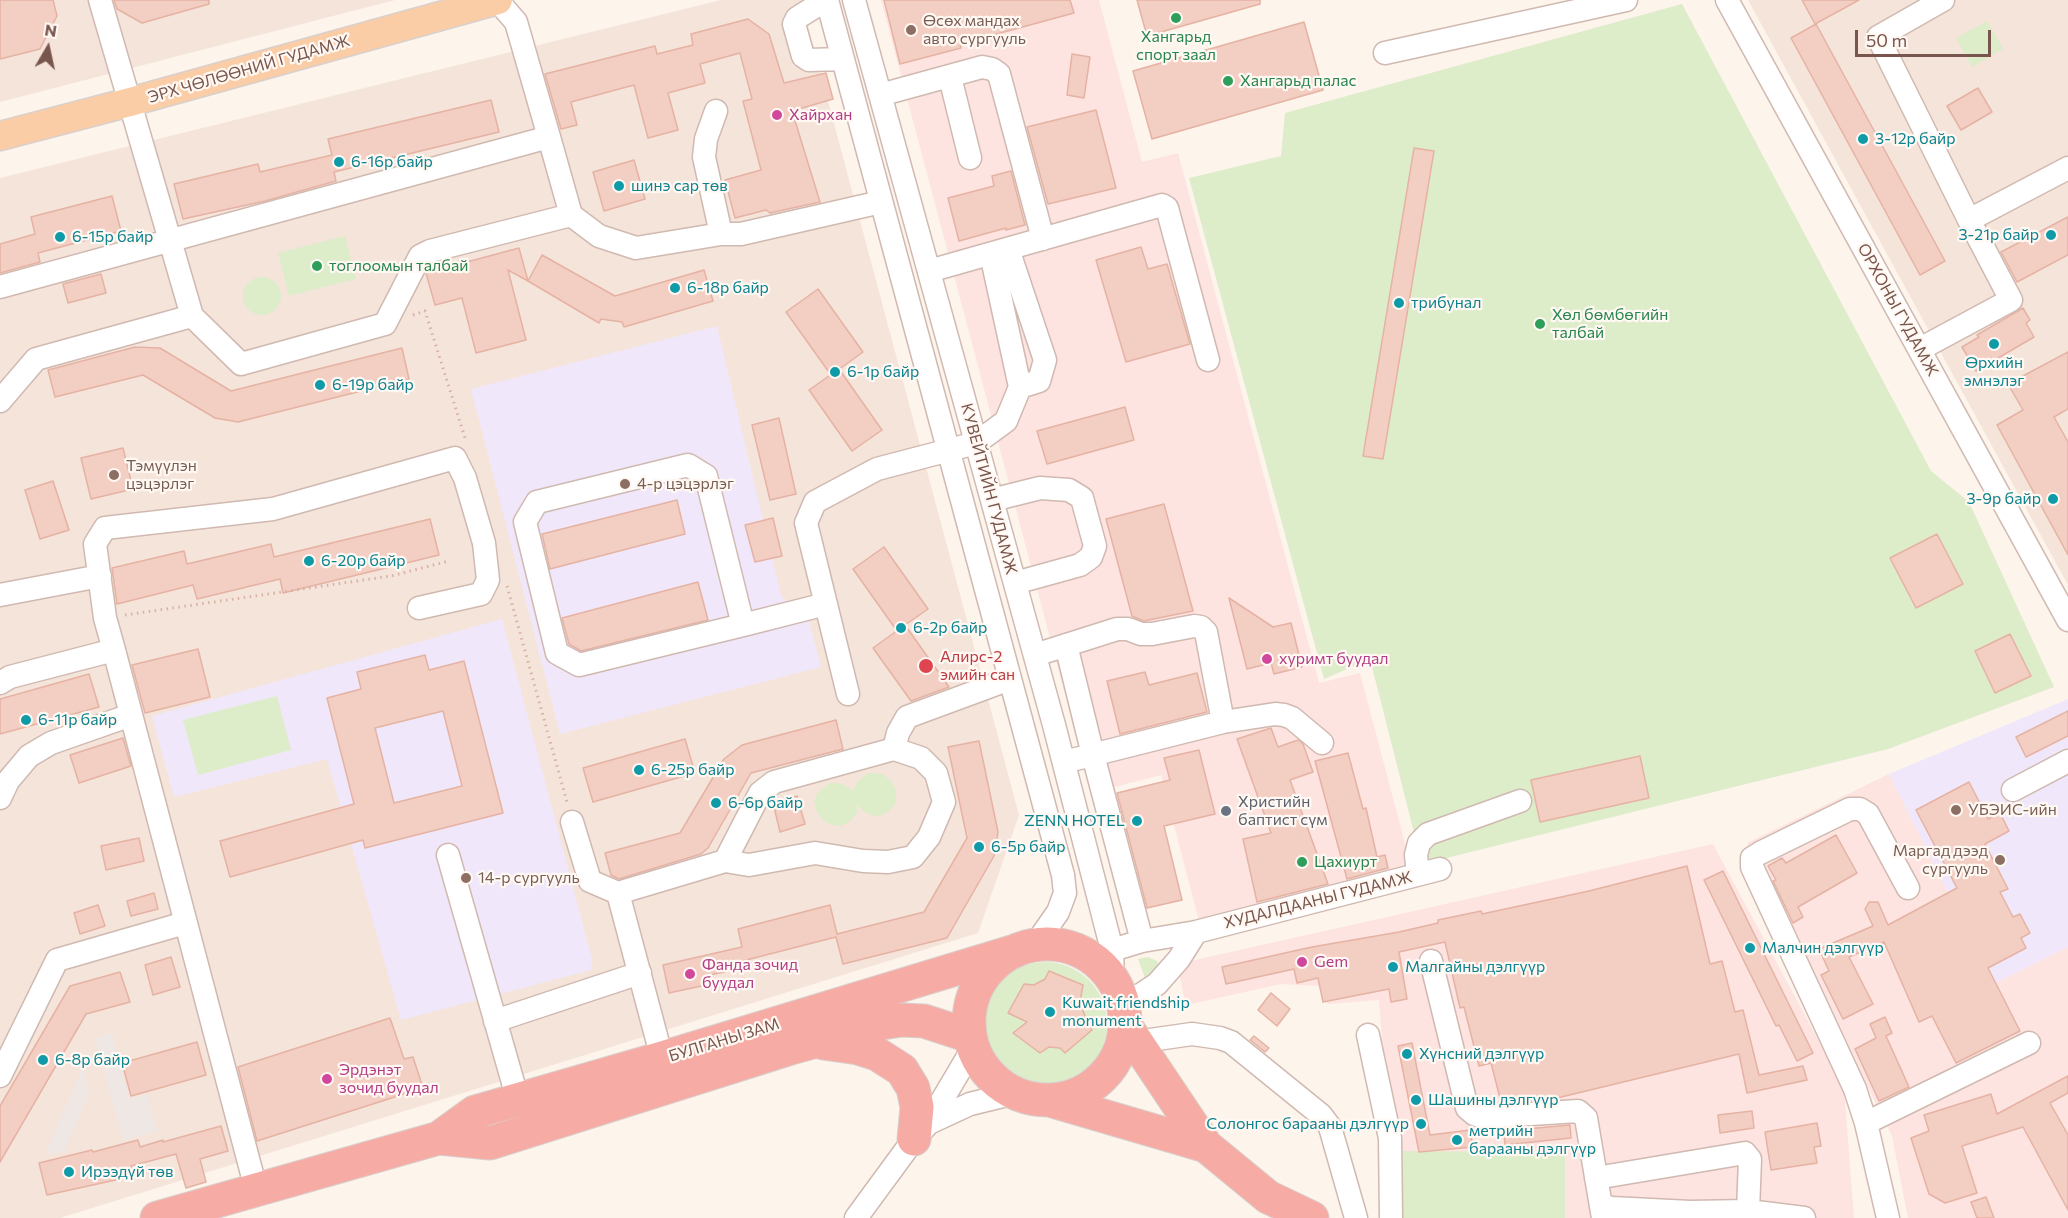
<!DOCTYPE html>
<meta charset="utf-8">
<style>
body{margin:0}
#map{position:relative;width:2068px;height:1218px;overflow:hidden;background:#fdf4ec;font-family:Commissioner,sans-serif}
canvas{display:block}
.north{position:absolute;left:18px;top:18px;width:60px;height:60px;-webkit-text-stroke:4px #fff8f3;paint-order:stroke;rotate:9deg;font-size:16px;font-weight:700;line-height:24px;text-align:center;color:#79564d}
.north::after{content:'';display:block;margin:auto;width:21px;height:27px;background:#79564d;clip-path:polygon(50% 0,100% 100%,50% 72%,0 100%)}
.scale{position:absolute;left:1855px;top:30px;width:136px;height:27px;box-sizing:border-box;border:3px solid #79564d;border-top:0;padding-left:8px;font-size:18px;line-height:21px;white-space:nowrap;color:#79564d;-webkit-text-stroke:4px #fff8f3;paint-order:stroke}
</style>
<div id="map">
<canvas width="2068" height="1218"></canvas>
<div class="north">N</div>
<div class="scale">50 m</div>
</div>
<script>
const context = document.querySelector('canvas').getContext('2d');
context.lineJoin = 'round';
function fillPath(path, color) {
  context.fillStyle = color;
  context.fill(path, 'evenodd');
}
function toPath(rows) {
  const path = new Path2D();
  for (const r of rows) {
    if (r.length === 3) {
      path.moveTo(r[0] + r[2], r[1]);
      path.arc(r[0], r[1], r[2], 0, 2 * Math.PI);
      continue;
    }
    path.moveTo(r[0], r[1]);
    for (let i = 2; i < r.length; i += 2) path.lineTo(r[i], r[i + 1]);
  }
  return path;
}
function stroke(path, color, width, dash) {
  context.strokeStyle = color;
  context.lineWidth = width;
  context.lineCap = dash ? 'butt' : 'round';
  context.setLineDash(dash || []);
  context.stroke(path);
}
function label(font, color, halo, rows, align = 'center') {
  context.font = font + ' Commissioner,sans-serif';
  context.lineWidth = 4.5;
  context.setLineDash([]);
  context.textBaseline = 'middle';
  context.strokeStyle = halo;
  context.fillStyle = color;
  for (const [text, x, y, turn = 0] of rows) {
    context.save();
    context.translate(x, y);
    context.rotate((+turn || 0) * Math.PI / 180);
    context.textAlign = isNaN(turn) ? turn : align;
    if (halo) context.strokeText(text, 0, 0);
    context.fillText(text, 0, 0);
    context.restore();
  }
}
const residential = toPath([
 [0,0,395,0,0,102],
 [721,0,801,0,1019,815,978,933,60,1218,0,1218,0,178],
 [1748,0,2068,0,2068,585]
]);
const commercial = toPath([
 [881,0,1099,0,1142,162,1178,153,1319,683,1360,673,1412,870,1200,925,1161,775,1091,793],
 [1889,774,1993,983,2068,947,2068,1218,1908,1218,1892,1136,1747,843],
 [1713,844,1844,1088,1854,1218,1549,1218,1393,1186,1379,1000,1328,1004,1318,986,1281,984,1186,1005,1177,964]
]);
const industrial = toPath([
 [112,1033,130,1099,147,1094,157,1131,123,1141,95,1038],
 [83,1066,89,1093,64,1152,45,1155]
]);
const education = toPath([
 [717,326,781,596,808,617,821,667,560,734,471,389],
 [502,619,592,959,591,970,401,1020,327,759,174,797,152,716],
 [2068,699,2068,947,1993,984,1889,774]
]);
const green = toPath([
 [1682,4,1931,471,1969,502,2054,687,1888,749,1422,864,1370,659,1324,679,1189,178,1281,156,1285,113],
 [1987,21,2003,49,1972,67,1956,38],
 [345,236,356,279,289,296,278,253],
 [262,296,19],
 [277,696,291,750,198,775,183,720],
 [868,773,882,774,891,781,896,791,896,803,888,812,879,816,871,815,863,811,857,804,857,813,849,822,840,826,832,825,824,821,817,812,814,801,818,792,829,783,843,784,853,791,857,782],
 [1148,957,1157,961,1159,965,1146,981,1138,959],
 [1045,1024,62],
 [1396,1151,1565,1152,1565,1218,1396,1218]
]);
const building = toPath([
 [0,0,53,0,57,16,40,49,0,59,0,0],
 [114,0,209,0,209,4,142,23,117,9,114,0],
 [884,0,1070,0,1074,13,960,44,961,48,900,64,884,0],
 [1137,0,1260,0,1260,4,1147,36,1137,0],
 [1802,0,1859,0,1815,24,1802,0],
 [748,19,769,34,784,83,826,73,833,99,792,111,820,202,770,213,766,210,735,218,725,180,761,170,743,101,752,99,740,53,700,64,705,83,668,93,678,130,648,138,634,85,571,102,577,125,561,129,545,74,655,46,657,54,693,45,691,34,748,19],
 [1304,22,1323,90,1152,139,1133,71,1304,22],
 [1816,24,1945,261,1920,275,1791,38,1816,24],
 [1072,54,1090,57,1084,98,1067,95,1072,54],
 [1978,88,1992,112,1961,130,1947,106,1978,88],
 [491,100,499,132,334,172,336,181,265,201,183,219,174,184,258,164,260,172,332,155,328,139,491,100],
 [1096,110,1116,188,1048,204,1027,127,1096,110],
 [1414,148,1434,151,1383,459,1363,456,1414,148],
 [634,160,645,199,604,211,593,172,634,160],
 [1011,171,1025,225,1006,230,1006,228,959,241,948,198,994,186,992,176,1011,171],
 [112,196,121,231,38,253,40,262,0,273,0,244,35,234,31,217,112,196],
 [2068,217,2068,255,2017,282,2001,252,2068,217],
 [1141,247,1148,269,1167,264,1190,344,1126,362,1096,260,1141,247],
 [519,248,528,281,508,270,526,340,476,353,462,298,435,305,426,273,519,248],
 [542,255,615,296,704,270,713,301,624,327,622,322,601,319,599,323,528,281,542,255],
 [101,274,106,293,68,303,63,284,101,274],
 [818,289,863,352,831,375,786,312,818,289],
 [2023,308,2030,320,2026,323,2034,337,1976,371,1962,347,1979,337,1977,335,2023,308],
 [135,347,160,348,231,391,402,348,409,379,238,422,215,418,143,375,55,397,48,370,135,347],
 [2068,352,2068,409,2054,417,2068,442,2068,555,1997,425,2023,410,2008,384,2068,352],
 [839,369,882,430,852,451,809,390,839,369],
 [1125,407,1134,440,1047,464,1037,431,1125,407],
 [779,418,796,494,770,500,752,425,779,418],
 [123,448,133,489,91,499,81,458,123,448],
 [53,481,69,530,40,539,25,490,53,481],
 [677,500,685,534,550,569,542,534,677,500],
 [1164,504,1193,611,1144,621,1132,616,1106,519,1164,504],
 [773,518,782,556,755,562,745,525,773,518],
 [430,519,439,555,283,593,280,579,197,599,193,585,117,604,112,568,184,551,187,564,271,544,274,557,430,519],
 [1937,534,1963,584,1916,608,1890,558,1937,534],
 [884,547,928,609,905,625,949,687,911,701,873,648,898,630,897,631,853,569,884,547],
 [698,582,708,620,581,651,569,644,562,618,698,582],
 [1229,598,1273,627,1291,623,1302,667,1274,674,1271,663,1247,669,1229,598],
 [2010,634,2031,676,1995,693,1975,651,2010,634],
 [198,649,210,697,145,713,132,665,198,649],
 [425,655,429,670,464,661,503,813,365,848,363,840,230,877,220,841,354,804,327,698,361,689,357,672,425,655],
 [443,711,462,786,394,803,375,728,443,711],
 [1145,672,1149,685,1197,673,1207,712,1120,734,1107,681,1145,672],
 [89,674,99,707,0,734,0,699,89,674],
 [2068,711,2068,736,2026,757,2016,737,2068,711],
 [836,720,843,749,751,773,708,848,701,854,619,879,611,875,605,853,680,833,724,759,742,745,836,720],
 [1271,728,1278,747,1298,740,1303,744,1313,772,1290,780,1328,884,1257,902,1243,839,1271,833,1237,739,1271,728],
 [123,738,131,766,79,783,70,755,123,738],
 [685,739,695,773,593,802,583,768,685,739],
 [979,741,998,832,994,856,947,938,843,964,836,937,723,966,725,972,704,976,706,985,669,993,663,965,742,947,738,929,830,905,837,934,924,912,967,838,948,747,979,741],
 [1199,750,1215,814,1164,826,1182,900,1147,908,1117,793,1170,780,1164,758,1199,750],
 [1348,753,1363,809,1366,808,1377,857,1385,855,1388,868,1347,879,1315,761,1348,753],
 [1640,756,1649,798,1540,822,1531,780,1640,756],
 [1969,782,1988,819,2000,813,2009,831,1985,844,2008,889,2000,892,2013,917,2020,914,2030,933,2021,938,2026,948,1988,968,2020,1031,1956,1063,1932,1016,1919,1022,1884,942,1849,957,1873,1004,1843,1019,1821,975,1829,971,1819,949,1873,926,1865,909,1869,902,1878,902,1888,925,1957,888,1916,810,1969,782],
 [797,796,805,824,780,832,773,803,797,796],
 [1836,835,1857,873,1798,907,1803,917,1793,923,1773,881,1776,880,1768,866,1782,858,1786,863,1836,835],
 [139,838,144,861,106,870,101,846,139,838],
 [1687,866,1710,964,1722,961,1735,1012,1743,1010,1759,1075,1803,1066,1807,1080,1747,1093,1739,1054,1553,1099,1501,1102,1491,1063,1479,1066,1464,1007,1460,1008,1445,942,1399,952,1407,999,1391,1002,1389,989,1323,1002,1318,978,1297,983,1294,969,1226,984,1222,967,1312,947,1399,932,1438,923,1438,920,1481,911,1482,914,1589,891,1687,866],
 [1723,871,1813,1053,1797,1061,1779,1025,1776,1026,1704,880,1723,871],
 [154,893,158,909,131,916,127,901,154,893],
 [98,905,105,926,80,934,74,913,98,905],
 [171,957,180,987,153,995,145,965,171,957],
 [1049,971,1083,985,1080,1002,1085,1016,1092,1030,1065,1053,1060,1048,1049,1047,1040,1053,1013,1033,1027,1022,1008,1013,1024,984,1034,985,1045,979,1049,971],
 [120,972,130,1002,86,1014,0,1162,0,1106,70,986,120,972],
 [1271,993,1290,1009,1277,1026,1258,1010,1271,993],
 [1885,1017,1892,1033,1886,1036,1909,1087,1879,1101,1855,1049,1876,1038,1870,1024,1885,1017],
 [390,1018,404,1059,413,1057,423,1088,257,1141,238,1067,390,1018],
 [1254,1036,1269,1048,1265,1052,1250,1040,1254,1036],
 [197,1042,206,1075,131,1096,122,1063,197,1042],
 [1412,1043,1430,1135,1470,1130,1473,1147,1419,1152,1398,1046,1412,1043],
 [2068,1076,2068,1093,2050,1103,2068,1135,2068,1210,2023,1127,1962,1146,1977,1193,1945,1203,1929,1194,1911,1138,1929,1131,1924,1115,1991,1094,1997,1114,2068,1076],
 [1752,1111,1754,1128,1720,1133,1718,1115,1752,1111],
 [1817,1123,1821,1146,1814,1147,1817,1163,1771,1170,1765,1132,1817,1123],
 [1570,1125,1571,1138,1505,1145,1504,1131,1570,1125],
 [221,1126,228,1151,200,1159,206,1182,186,1188,176,1154,131,1166,134,1176,47,1195,39,1163,92,1150,93,1152,138,1140,140,1147,163,1140,163,1142,221,1126],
 [1986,1197,1994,1218,1977,1218,1971,1202,1986,1197]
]);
const path = toPath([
 [413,315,425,311,466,441],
 [507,586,567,802],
 [125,615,391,576,449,561]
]);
const minor = toPath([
 [826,0,797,18,794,24,803,56,809,60,843,59],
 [827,0,1063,875,1065,893,1058,912,1035,945],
 [854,0,1054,725,1112,950,1113,980],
 [1727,0,2068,620],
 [1943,0,1878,37,1969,220],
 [1385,53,1626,0],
 [950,77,970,158],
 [880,95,982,67,992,69,999,74,1043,239],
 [716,111,706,139,704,157,721,234],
 [549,137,571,215,599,236,636,248,721,234,741,234,881,202],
 [1008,249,1045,360,1039,381,1020,387],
 [929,271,1162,205,1167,208,1208,360],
 [0,287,549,137,516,22,497,0],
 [192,316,241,364,385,324,420,256,430,251,571,215],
 [1920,349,2011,300,1969,220,2068,168],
 [0,401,36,359,192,316,100,0],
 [992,500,1040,488,1069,490,1082,498,1095,546,1091,557,1080,565,1015,583],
 [0,595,100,576],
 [743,625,706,476,688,465,537,502,525,522,557,653,579,665,743,625,826,604],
 [1066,645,1093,755,1142,941],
 [114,650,105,618,95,544,105,528,273,509,455,458,465,478,484,543,488,580,481,594,419,608],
 [1035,655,1117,629,1128,629,1141,634,1152,634,1194,626,1201,627,1206,632,1223,722,1064,762],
 [0,683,10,677,114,650,256,1189],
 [848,694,806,523,815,502,877,469,976,443,1006,421,1020,387,991,254],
 [1223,722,1275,714,1284,715,1292,718,1322,743],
 [2013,790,2068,761],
 [0,798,8,781,29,756,51,743,131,715],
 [572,822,590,881,618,893],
 [448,855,518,1100],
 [725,861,760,793,774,782,894,749],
 [1418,874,1416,855,1419,843,1428,834,1520,801],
 [1112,950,1142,941,1196,932,1440,869],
 [1431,961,1467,1108,1474,1114,1483,1117,1578,1111,1586,1118,1603,1218],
 [1122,1002,1142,994,1157,984,1179,959,1196,932],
 [495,1021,640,973],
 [1368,1035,1390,1138,1391,1218],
 [1136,1042,1192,1034,1220,1038,1231,1042,1321,1115,1330,1127,1356,1218],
 [662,1058,618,893,725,861,749,865,815,853,863,861,888,862,913,857,929,837,944,802,936,773,921,758,894,749,898,733,907,717,1010,679],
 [0,1076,57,960,185,923],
 [929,1123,970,1104,1015,1093],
 [1866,1123,2029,1043],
 [1596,1178,1745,1153,1750,1159,1748,1211],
 [1601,1205,1612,1208,1690,1212,1748,1211,1804,1218],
 [856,1218,914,1139,928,1124,973,1048],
 [1888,1218,1866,1123,1855,1089,1752,867,1752,858,1760,853,1850,809,1860,809,1868,814,1908,888]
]);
const major = toPath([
 [0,136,130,102,498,0]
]);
const highway = toPath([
 [1047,1022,78],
 [1125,1025,1206,1146,1268,1197,1312,1218],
 [823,1043,858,1048,877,1054,902,1070,913,1088,917,1107,914,1139],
 [1049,1100,1206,1146],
 [439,1138,490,1143,791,1048,882,1023,902,1020,924,1021,970,1036],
 [157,1218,439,1138,475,1112,662,1058,1015,951]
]);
const markers = [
 [1176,18,6,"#2e9e5b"],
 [911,30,6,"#8d6e63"],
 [1228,81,6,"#2e9e5b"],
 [777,115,6,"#d1479c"],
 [1863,139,6,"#0f9aa8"],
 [339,162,6,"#0f9aa8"],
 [619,186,6,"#0f9aa8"],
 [2051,235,6,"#0f9aa8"],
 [60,237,6,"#0f9aa8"],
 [317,266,6,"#2e9e5b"],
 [675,288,6,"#0f9aa8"],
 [1399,303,6,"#0f9aa8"],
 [1540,324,6,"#2e9e5b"],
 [1994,344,6,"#0f9aa8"],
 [835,372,6,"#0f9aa8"],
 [320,385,6,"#0f9aa8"],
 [114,475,6,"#8d6e63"],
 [625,484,6,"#8d6e63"],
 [2053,499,6,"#0f9aa8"],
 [309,561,6,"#0f9aa8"],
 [901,628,6,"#0f9aa8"],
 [1267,659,6,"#d1479c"],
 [926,666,8,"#e0444e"],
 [26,720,6,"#0f9aa8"],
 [639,770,6,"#0f9aa8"],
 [716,803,6,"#0f9aa8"],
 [1956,810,6,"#8d6e63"],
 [1226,811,6,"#6b7280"],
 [1137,821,6,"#0f9aa8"],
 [979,847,6,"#0f9aa8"],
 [2000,860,6,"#8d6e63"],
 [1302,862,6,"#2e9e5b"],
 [466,878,6,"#8d6e63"],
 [1750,948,6,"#0f9aa8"],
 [1302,962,6,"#d1479c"],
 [1393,967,6,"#0f9aa8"],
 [690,974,6,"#d1479c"],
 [1050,1012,6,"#0f9aa8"],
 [1407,1054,6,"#0f9aa8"],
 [43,1060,6,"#0f9aa8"],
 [327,1079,6,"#d1479c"],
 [1416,1100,6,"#0f9aa8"],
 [1421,1124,6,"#0f9aa8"],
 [1457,1140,6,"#0f9aa8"],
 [69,1172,6,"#0f9aa8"]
];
const educationNames = [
 ["Өсөх мандах",923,21],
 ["авто сургууль",923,39],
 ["Тэмүүлэн",126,466],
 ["цэцэрлэг",126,484],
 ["4-р цэцэрлэг",637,484],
 ["УБЭИС-ийн",1968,810],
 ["Маргад дээд",1988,851,"right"],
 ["сургууль",1988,869,"right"],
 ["14-р сургууль",478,878]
];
const leisureNames = [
 ["Хангарьд",1176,37,"center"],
 ["спорт заал",1176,55,"center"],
 ["Хангарьд палас",1240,81],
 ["тоглоомын талбай",329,266],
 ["Хөл бөмбөгийн",1552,315],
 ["талбай",1552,333],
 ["Цахиурт",1314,862]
];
const streetNames = [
 ["ЭРХ ЧӨЛӨӨНИЙ ГУДАМЖ",249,69,-16],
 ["ОРХОНЫ ГУДАМЖ",1898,310,61],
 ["КУВЕЙТИЙН ГУДАМЖ",989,489,75],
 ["ХУДАЛДААНЫ ГУДАМЖ",1318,900,-14],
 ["БУЛГАНЫ ЗАМ",724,1040,-17]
];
const hotelNames = [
 ["Хайрхан",789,115],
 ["хуримт буудал",1279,659],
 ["Gem",1314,962],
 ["Фанда зочид",702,965],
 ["буудал",702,983],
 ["Эрдэнэт",339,1070],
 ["зочид буудал",339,1088]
];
const cultureNames = [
 ["3-12р байр",1875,139],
 ["6-16р байр",351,162],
 ["шинэ сар төв",631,186],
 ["3-21р байр",2039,235,"right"],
 ["6-15р байр",72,237],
 ["6-18р байр",687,288],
 ["трибунал",1411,303],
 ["Өрхийн",1994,363,"center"],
 ["эмнэлэг",1994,381,"center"],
 ["6-1р байр",847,372],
 ["6-19р байр",332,385],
 ["3-9р байр",2041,499,"right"],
 ["6-20р байр",321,561],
 ["6-2р байр",913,628],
 ["6-11р байр",38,720],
 ["6-25р байр",651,770],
 ["6-6р байр",728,803],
 ["ZENN HOTEL",1125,821,"right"],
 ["6-5р байр",991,847],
 ["Малчин дэлгүүр",1762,948],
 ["Малгайны дэлгүүр",1405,967],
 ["Kuwait friendship",1062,1003],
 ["monument",1062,1021],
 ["Хүнсний дэлгүүр",1419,1054],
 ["6-8р байр",55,1060],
 ["Шашины дэлгүүр",1428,1100],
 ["Солонгос барааны дэлгүүр",1409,1124,"right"],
 ["метрийн",1469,1131],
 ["барааны дэлгүүр",1469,1149],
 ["Ирээдүй төв",81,1172]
];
const healthNames = [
 ["Aлирс-2",940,657],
 ["эмийн сан",940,675]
];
const worshipNames = [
 ["Христийн",1238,802],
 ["баптист сүм",1238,820]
];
fillPath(residential, '#f5e4da');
fillPath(commercial, '#fde4e0');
fillPath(industrial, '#efe7e4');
fillPath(education, '#f0e8fa');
fillPath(green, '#ddecc9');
fillPath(building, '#f3cec3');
stroke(building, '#e5b2a3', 1.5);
stroke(minor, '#d0b9b0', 25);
stroke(major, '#d9d0cd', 31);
stroke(highway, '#d9d0cd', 35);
stroke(path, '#d8b1a5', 3, [1.5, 4.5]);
stroke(minor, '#fff', 22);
stroke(major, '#facda6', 28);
stroke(highway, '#f6aca4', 33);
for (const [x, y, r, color] of markers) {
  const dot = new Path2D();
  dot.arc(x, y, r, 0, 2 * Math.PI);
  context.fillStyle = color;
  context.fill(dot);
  stroke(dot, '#fff8f3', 2);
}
label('16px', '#785e54', '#fff8f3', educationNames, 'left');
label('16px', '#27864d', '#fff8f3', leisureNames, 'left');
label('16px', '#79564d', '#fff8f3', streetNames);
label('16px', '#b23c85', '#fff8f3', hotelNames, 'left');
label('16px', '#0d838f', '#fff8f3', cultureNames, 'left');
label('16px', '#be3a42', '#fff8f3', healthNames, 'left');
label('16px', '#5b616d', '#fff8f3', worshipNames, 'left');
</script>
